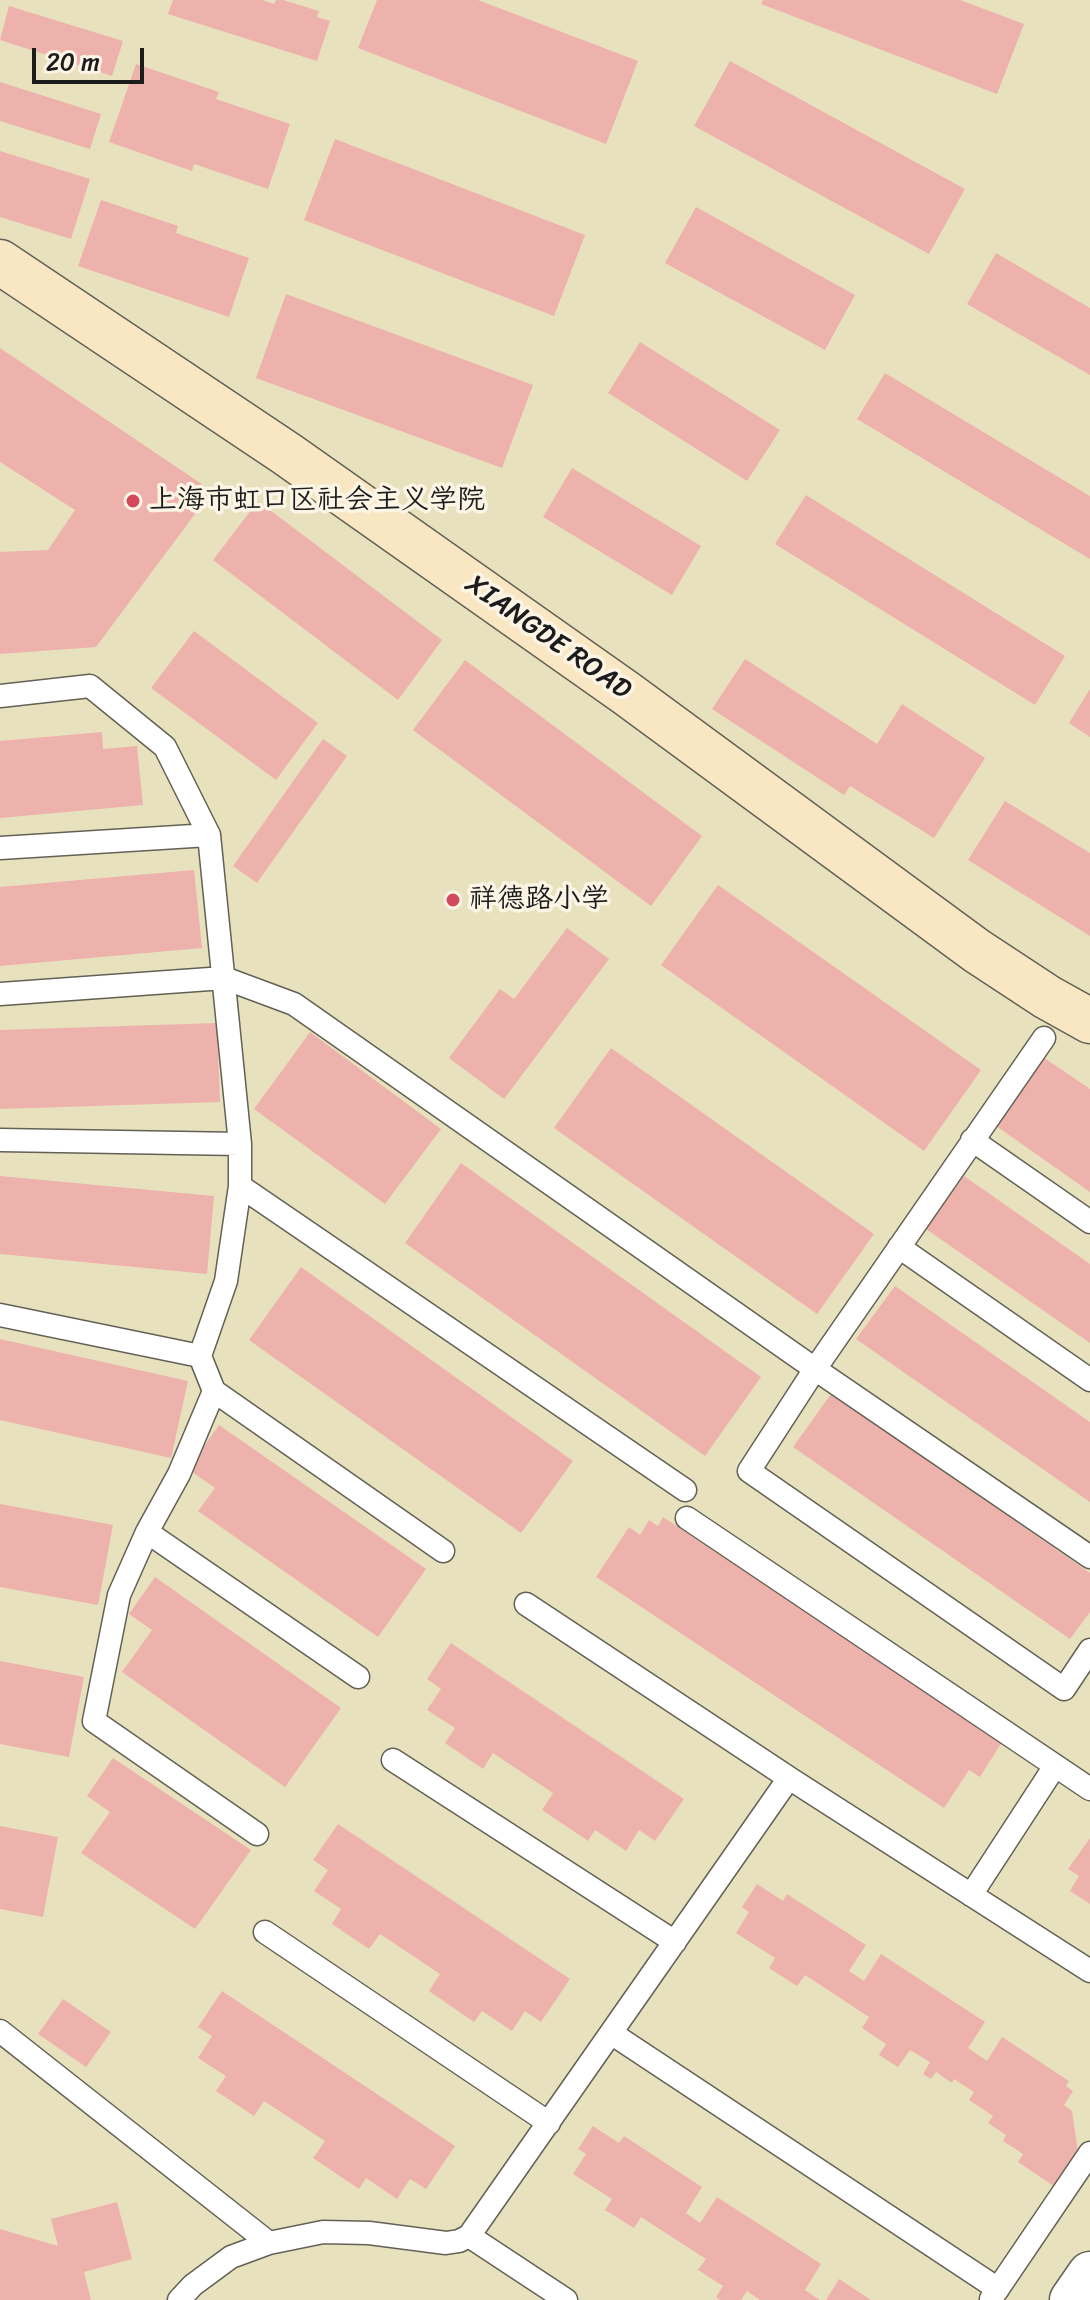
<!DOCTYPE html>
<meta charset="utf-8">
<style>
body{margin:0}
#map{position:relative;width:1090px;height:2300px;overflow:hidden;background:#e8e1be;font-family:Sriracha,sans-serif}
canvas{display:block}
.scale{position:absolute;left:32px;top:48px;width:112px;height:36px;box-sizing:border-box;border:4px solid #1c1c1c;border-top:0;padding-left:10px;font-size:24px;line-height:28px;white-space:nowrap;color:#1c1c1c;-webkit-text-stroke:6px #fcf5e5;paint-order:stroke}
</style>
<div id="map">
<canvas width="1090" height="2300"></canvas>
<div class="scale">20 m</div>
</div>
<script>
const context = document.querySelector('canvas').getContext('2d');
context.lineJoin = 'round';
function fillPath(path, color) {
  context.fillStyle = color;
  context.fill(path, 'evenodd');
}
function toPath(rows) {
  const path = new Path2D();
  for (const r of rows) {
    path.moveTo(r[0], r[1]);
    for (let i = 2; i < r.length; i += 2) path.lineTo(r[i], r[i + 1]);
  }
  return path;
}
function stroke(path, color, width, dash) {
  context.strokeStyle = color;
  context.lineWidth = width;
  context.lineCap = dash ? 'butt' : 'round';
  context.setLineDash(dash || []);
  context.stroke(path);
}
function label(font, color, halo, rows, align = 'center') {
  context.font = font + ' Sriracha,"LXGW WenKai TC",sans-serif';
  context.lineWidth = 7;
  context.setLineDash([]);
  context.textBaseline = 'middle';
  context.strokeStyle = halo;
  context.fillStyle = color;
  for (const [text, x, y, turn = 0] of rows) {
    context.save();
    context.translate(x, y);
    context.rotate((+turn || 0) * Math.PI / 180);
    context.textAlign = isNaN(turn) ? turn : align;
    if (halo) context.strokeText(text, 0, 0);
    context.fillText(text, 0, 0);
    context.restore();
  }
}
const building = toPath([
 [173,0,262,0,274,4,276,0,283,0,319,11,317,17,330,21,317,61,168,14],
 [377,0,478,0,638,61,606,144,358,48],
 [763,0,960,0,1024,24,997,94,761,4],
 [9,6,123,41,112,76,0,40],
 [730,61,965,189,929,254,694,126],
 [136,64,219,92,216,99,290,124,268,189,194,164,192,171,109,142],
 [0,82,101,114,90,149,0,121],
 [335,139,585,235,554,316,304,220],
 [0,151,90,179,71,239,0,217],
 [101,200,178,226,176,233,249,258,229,317,78,266],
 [696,207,855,295,825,350,665,263],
 [996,253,1090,308,1090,375,967,304],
 [286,294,533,385,502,468,256,378],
 [640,342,780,430,747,481,608,393],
 [0,348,212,491,96,647,0,654,0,552,48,550,75,510,0,462],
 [885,373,1090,496,1090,559,857,419],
 [572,468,701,546,672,595,543,517],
 [806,495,1065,656,1035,705,775,544],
 [258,501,442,640,398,700,213,560],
 [194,631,318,723,276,780,151,688],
 [745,659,877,744,902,704,985,758,934,838,850,786,844,795,712,709],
 [465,660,702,836,651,906,413,730],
 [1090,689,1090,737,1069,723],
 [102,732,103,749,137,746,143,805,0,818,0,741],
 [323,739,347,756,257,883,233,866],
 [1005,801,1090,853,1090,936,968,860],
 [194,870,202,948,0,966,0,887],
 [718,885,981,1070,924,1151,661,965],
 [567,928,609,959,504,1099,449,1058,500,989,514,999],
 [217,1023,220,1102,0,1109,0,1030],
 [310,1032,441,1129,385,1204,254,1109],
 [611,1048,874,1234,817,1314,554,1128],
 [1040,1055,1090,1089,1090,1192,992,1123],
 [461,1163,761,1377,705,1456,405,1243],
 [0,1176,214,1196,207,1274,0,1254],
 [964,1176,1090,1264,1090,1343,926,1229],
 [301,1267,573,1461,521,1533,249,1340],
 [895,1286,1090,1422,1090,1502,856,1339],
 [0,1339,188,1381,171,1458,0,1420],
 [831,1394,1090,1573,1090,1612,1070,1639,793,1447],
 [219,1425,426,1569,378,1637,198,1511,215,1488,188,1469],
 [0,1504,113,1525,98,1605,0,1587],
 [663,1517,1002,1742,980,1777,969,1770,944,1808,596,1577,629,1527,640,1535,649,1520,658,1526],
 [155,1577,341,1708,285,1787,122,1672,152,1630,129,1614],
 [451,1643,684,1799,655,1841,639,1830,626,1851,595,1830,588,1841,542,1810,553,1793,493,1753,483,1769,445,1743,455,1728,427,1710,441,1689,427,1679],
 [0,1661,84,1677,69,1757,0,1744],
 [113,1758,251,1850,195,1929,81,1853,110,1812,87,1796],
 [338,1824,570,1979,541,2022,525,2011,512,2031,482,2011,474,2022,429,1991,440,1974,380,1934,369,1949,332,1924,341,1909,314,1891,328,1870,313,1860],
 [0,1826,58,1837,43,1917,0,1909],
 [1090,1838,1090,1904,1070,1891,1079,1876,1068,1869],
 [757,1884,783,1901,787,1894,866,1945,849,1971,864,1981,881,1954,985,2022,968,2048,987,2061,1002,2037,1069,2081,1066,2086,1073,2091,1064,2105,1072,2111,1078,2152,1055,2187,1018,2162,1023,2154,1003,2141,1006,2135,988,2123,993,2116,969,2100,974,2092,954,2079,952,2083,936,2072,931,2079,923,2074,930,2062,910,2050,898,2067,879,2055,886,2044,862,2028,869,2017,805,1975,797,1986,769,1968,775,1958,736,1933,749,1912,742,1907],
 [222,1991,455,2146,426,2189,410,2179,397,2199,366,2178,359,2189,313,2158,325,2141,264,2101,254,2116,216,2091,226,2076,198,2058,212,2036,198,2027],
 [63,1999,111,2032,86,2067,38,2034],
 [593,2126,619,2143,624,2136,702,2187,686,2213,700,2223,717,2197,821,2264,805,2290,820,2300,760,2300,747,2291,741,2300,720,2300,716,2297,723,2286,698,2270,706,2259,641,2217,634,2228,605,2210,612,2199,573,2174,586,2154,578,2149],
 [117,2202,132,2259,84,2272,91,2300,0,2300,0,2229,58,2246,51,2219],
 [839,2279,871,2300,826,2300]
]);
const lane = toPath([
 [0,696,90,686,165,747,209,835,240,1144,240,1186,226,1281,200,1356,0,1315],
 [0,848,209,835],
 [0,994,224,978,294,1004,815,1369,1090,1557],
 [1044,1038,815,1369,749,1471,1064,1689,1090,1650],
 [0,1140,240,1144],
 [972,1140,1090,1222],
 [240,1186,685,1490],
 [899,1247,1090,1380],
 [200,1356,214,1391,179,1474,147,1532,119,1595,94,1721,257,1834],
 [214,1391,443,1551],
 [687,1518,1090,1789],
 [147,1532,358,1677],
 [526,1604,789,1778],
 [393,1760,675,1942],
 [971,1895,1055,1766],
 [265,1932,549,2123],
 [0,2031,269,2243],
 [611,2033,998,2289],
 [469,2236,566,2300],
 [991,2299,1090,2153],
 [179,2300,193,2285,231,2257,269,2243,323,2232,369,2233,446,2243,459,2241,469,2236,789,1778,1090,1971]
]);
const street = toPath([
 [1072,2300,1090,2274]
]);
const secondary = toPath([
 [0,262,287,454,626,693,977,951,1047,997,1090,1021]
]);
const markers = [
 [133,501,8,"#d1495b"],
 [453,900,8,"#d1495b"]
];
const poiNames = [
 ["上海市虹口区社会主义学院",149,501],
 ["祥德路小学",469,900]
];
const streetNames = [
 ["XIANGDE ROAD",548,638,35]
];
fillPath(building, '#eeb2ac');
stroke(lane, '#636155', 25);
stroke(street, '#636155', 47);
stroke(secondary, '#636155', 47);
stroke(lane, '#fff', 22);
stroke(street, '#fff', 44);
stroke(secondary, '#f9e7c3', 44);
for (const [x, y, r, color] of markers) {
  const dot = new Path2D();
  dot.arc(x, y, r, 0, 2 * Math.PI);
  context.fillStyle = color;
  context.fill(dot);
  stroke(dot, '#fcf5e5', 3);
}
label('28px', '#1c1c1c', '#fcf5e5', poiNames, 'left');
label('28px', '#1c1c1c', '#fcf5e5', streetNames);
</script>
